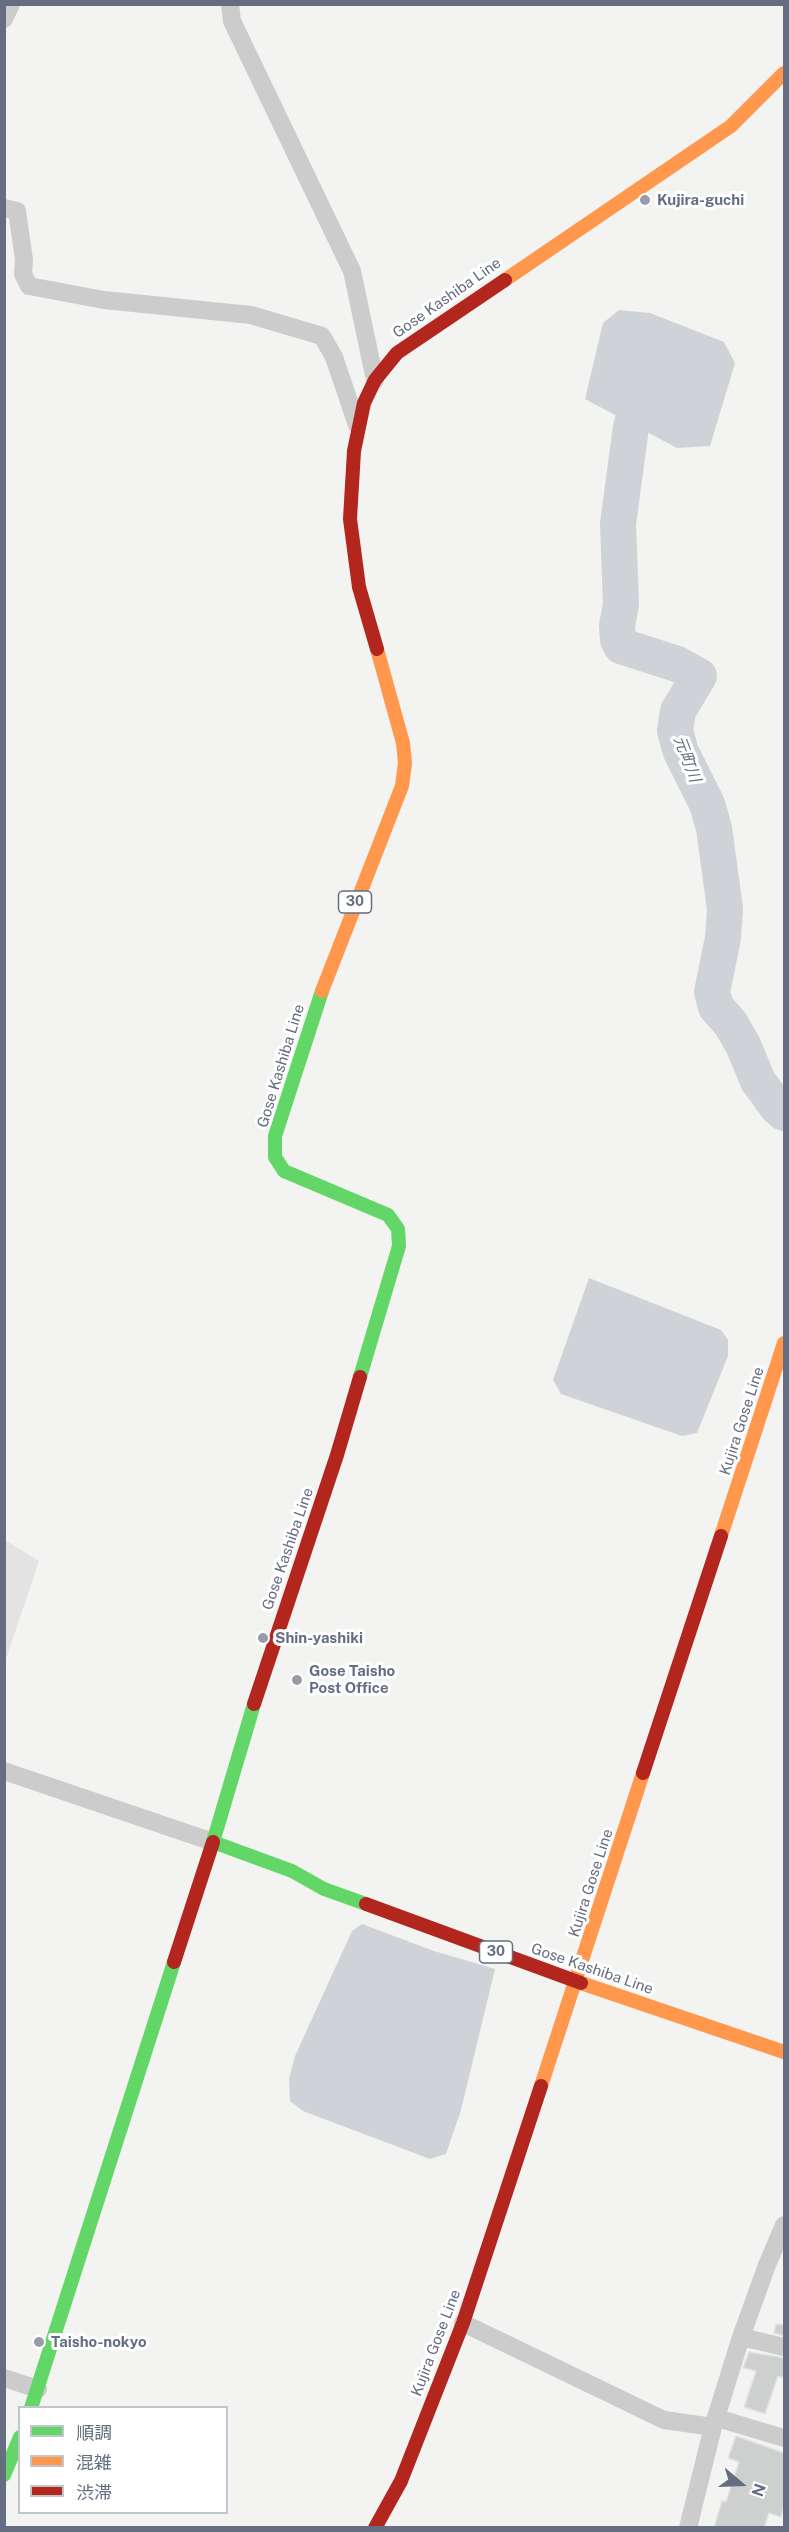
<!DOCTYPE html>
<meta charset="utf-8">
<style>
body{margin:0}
#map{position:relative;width:789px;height:2532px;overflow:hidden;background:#f3f3f2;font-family:"Public Sans","Noto Sans JP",sans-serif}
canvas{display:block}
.frame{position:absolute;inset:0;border:6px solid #656d80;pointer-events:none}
.legend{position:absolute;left:18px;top:2406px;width:210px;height:108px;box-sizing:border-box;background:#fff;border:2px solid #c1c5cc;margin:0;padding:8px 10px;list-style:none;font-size:18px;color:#656d80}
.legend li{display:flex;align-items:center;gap:12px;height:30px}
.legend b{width:30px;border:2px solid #c1c5cc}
.north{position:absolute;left:711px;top:2454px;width:60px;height:60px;-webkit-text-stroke:4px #fff;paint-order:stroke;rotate:109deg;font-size:16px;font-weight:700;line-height:24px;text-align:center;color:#656d80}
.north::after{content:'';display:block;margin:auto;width:21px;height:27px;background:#656d80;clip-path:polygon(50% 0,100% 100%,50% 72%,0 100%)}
</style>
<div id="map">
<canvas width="789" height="2532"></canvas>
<div class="frame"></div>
<ul class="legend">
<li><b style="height:8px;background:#63d668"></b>順調</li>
<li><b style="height:8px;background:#ff974d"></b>混雑</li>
<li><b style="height:8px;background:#b3261e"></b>渋滞</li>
</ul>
<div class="north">N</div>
</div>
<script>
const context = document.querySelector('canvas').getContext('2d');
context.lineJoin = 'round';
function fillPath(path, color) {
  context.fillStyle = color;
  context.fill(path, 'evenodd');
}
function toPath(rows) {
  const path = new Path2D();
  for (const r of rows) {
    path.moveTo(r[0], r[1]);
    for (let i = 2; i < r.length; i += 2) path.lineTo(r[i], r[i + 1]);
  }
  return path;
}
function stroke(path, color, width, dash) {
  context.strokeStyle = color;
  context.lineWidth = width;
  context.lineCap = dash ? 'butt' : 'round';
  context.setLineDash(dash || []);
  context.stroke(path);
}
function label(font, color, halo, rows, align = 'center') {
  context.font = font + ' "Public Sans","Noto Sans JP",sans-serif';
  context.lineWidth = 6;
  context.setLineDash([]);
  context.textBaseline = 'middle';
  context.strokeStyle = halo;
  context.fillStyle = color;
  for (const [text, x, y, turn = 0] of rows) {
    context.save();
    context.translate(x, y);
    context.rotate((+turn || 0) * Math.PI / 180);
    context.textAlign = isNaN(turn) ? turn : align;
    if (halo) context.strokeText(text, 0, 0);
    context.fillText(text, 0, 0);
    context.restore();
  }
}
const built = toPath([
 [5,1540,39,1561,5,1662]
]);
const water = toPath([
 [619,310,650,313,724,342,735,363,710,446,677,448,585,399,603,323],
 [589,1278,721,1330,728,1340,728,1356,697,1433,682,1436,561,1394,553,1380],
 [362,1924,434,1951,495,1969,461,2110,446,2154,430,2159,303,2111,290,2101,289,2079,295,2056,352,1931]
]);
const river = toPath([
 [646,378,631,427,618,524,621,604,617,626,618,640,621,646,677,664,699,676,678,711,675,731,681,752,707,804,714,828,725,909,723,938,712,992,716,1007,731,1024,743,1045,758,1081,777,1107,784,1113]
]);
const building = toPath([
 [776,2324,784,2325,784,2336,774,2333,776,2324],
 [749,2352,784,2358,784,2378,778,2376,765,2414,744,2407,756,2371,743,2368,749,2352],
 [736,2436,784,2453,784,2506,781,2517,769,2513,764,2528,714,2528,722,2501,726,2502,739,2462,728,2458,736,2436]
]);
const street = toPath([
 [230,4,232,21,352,271,375,380],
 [4,19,11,4],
 [4,208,17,211,24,260,23,274,29,286,104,300,251,315,322,336,334,357,357,425],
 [4,1771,213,1842],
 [463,2323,664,2420,713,2427],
 [741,2337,784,2347],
 [4,2378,38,2389],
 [717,2418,784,2438],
 [688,2528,713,2427,741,2337,767,2265,784,2225]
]);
const fast = toPath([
 [322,991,275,1136,275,1157,284,1171,388,1215,398,1229,399,1246,360,1377],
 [254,1704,213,1842,292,1871,324,1889,366,1904],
 [31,2408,174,1962],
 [4,2475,20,2437]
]);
const slow = toPath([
 [505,280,731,126,784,73],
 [322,991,402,786,405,763,403,743,377,649],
 [721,1536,784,1343],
 [581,1983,784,2052],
 [541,2086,643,1773]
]);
const jam = toPath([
 [377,649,359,587,350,519,354,451,364,403,375,380,397,353,505,280],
 [254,1704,337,1455,360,1377],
 [643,1773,721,1536],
 [366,1904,581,1983],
 [174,1962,213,1842],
 [375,2528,401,2481,463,2323,541,2086]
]);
const markers = [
 [645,200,6,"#979ca8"],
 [263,1638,6,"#979ca8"],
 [297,1680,6,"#979ca8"],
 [39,2342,6,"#979ca8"]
];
const shields = [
 [355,902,33],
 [496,1952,33]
];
const shieldNames = [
 ["30",355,902],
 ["30",496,1952]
];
const poiNames = [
 ["Kujira-guchi",657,200],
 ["Shin-yashiki",275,1638],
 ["Gose Taisho",309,1671],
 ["Post Office",309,1688],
 ["Taisho-nokyo",51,2342]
];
const streetNames = [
 ["Gose Kashiba Line",447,298,-35],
 ["Gose Kashiba Line",281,1066,-73],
 ["Kujira Gose Line",742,1421,-72],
 ["Gose Kashiba Line",288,1549,-71],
 ["Kujira Gose Line",591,1883,-72],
 ["Gose Kashiba Line",592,1969,19],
 ["Kujira Gose Line",436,2343,-69]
];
const waterNames = [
 ["元町川",687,759,69]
];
fillPath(built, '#e3e3e4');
fillPath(water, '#cfd2d7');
stroke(river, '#cfd2d7', 36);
fillPath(building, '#cecfcf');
stroke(building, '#e2e2e2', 1.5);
stroke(street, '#cccccd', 18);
stroke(fast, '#63d668', 14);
stroke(slow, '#ff974d', 14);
stroke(jam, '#b3261e', 14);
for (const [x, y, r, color] of markers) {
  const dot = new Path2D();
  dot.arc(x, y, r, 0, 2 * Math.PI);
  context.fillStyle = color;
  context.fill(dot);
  stroke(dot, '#fff', 2);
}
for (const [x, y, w] of shields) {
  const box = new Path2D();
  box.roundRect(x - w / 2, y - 11, w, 22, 4.5);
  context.fillStyle = '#fff';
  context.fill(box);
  stroke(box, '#656d80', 1.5);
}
label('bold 14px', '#656d80', null, shieldNames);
label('bold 15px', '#656d80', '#fff', poiNames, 'left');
label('15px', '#656d80', '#fff', streetNames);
label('italic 16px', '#667484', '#fff', waterNames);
</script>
